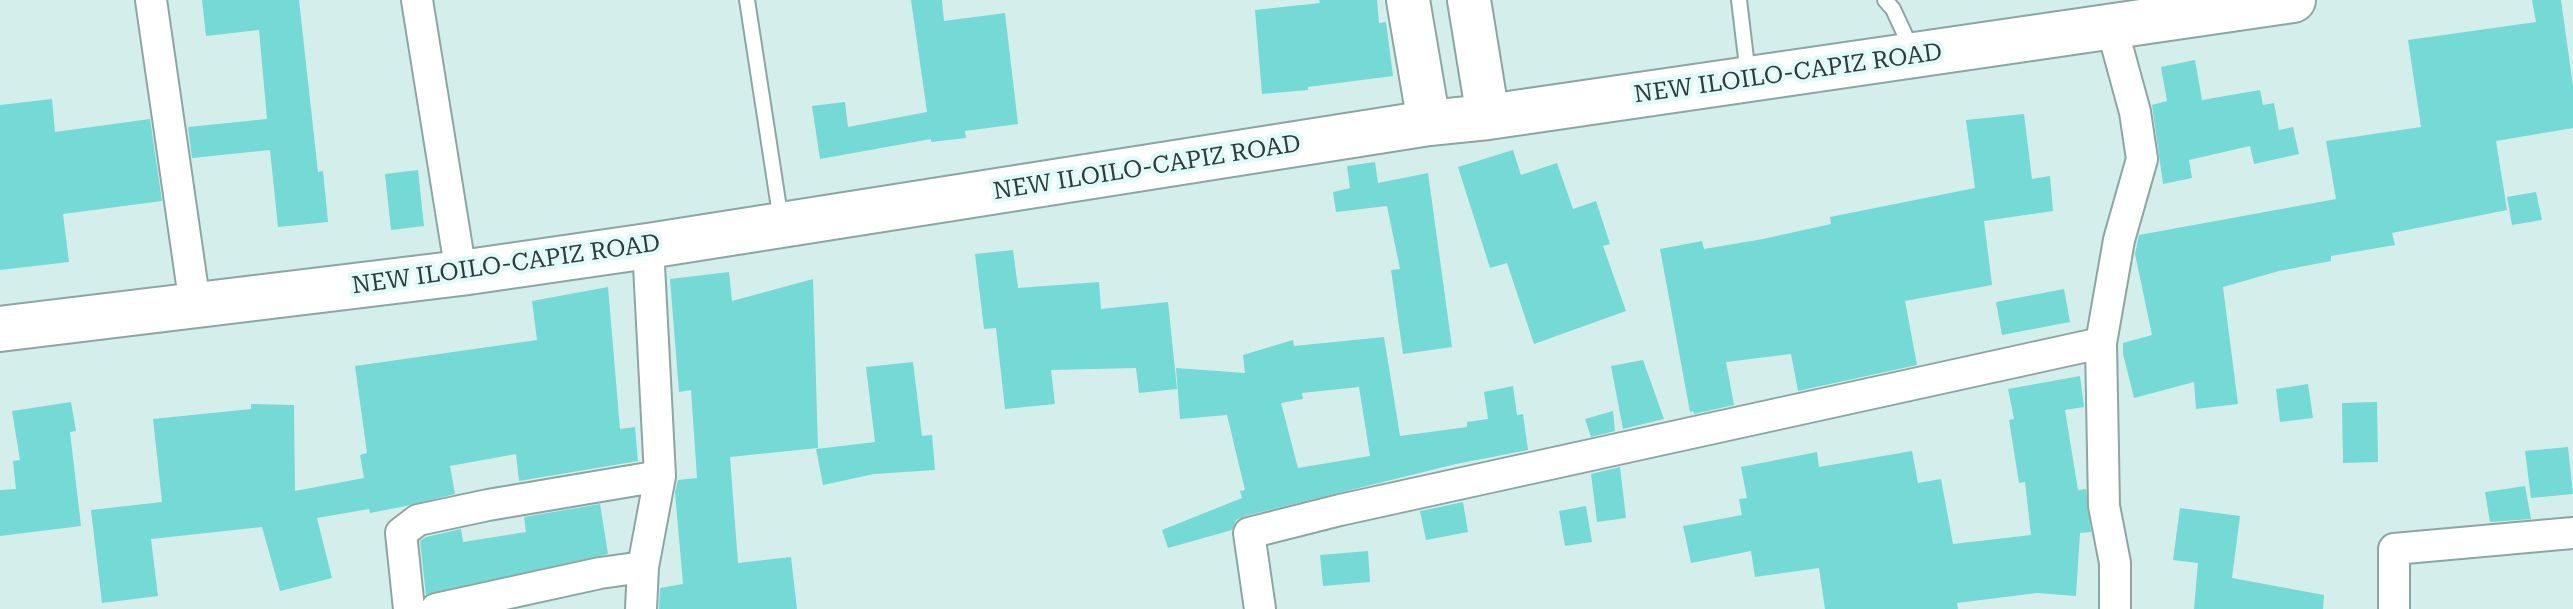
<!DOCTYPE html>
<style>
body{margin:0}
canvas{display:block;background:#d4eeec}
</style>
<canvas width="2573" height="609"></canvas>
<script>
const context = document.querySelector('canvas').getContext('2d');
context.lineJoin = 'round';
function fillPath(path, color) {
  context.fillStyle = color;
  context.fill(path, 'evenodd');
}
function toPath(rows) {
  const path = new Path2D();
  for (const r of rows) {
    path.moveTo(r[0], r[1]);
    for (let i = 2; i < r.length; i += 2) path.lineTo(r[i], r[i + 1]);
  }
  return path;
}
function stroke(path, color, width, dash) {
  context.strokeStyle = color;
  context.lineWidth = width;
  context.lineCap = dash ? 'butt' : 'round';
  context.setLineDash(dash || []);
  context.stroke(path);
}
function label(font, color, halo, rows, align = 'center') {
  context.font = font + ' "Roboto Serif",serif';
  context.lineWidth = 8;
  context.setLineDash([]);
  context.textBaseline = 'middle';
  context.strokeStyle = halo;
  context.fillStyle = color;
  for (const [text, x, y, turn = 0] of rows) {
    context.save();
    context.translate(x, y);
    context.rotate((+turn || 0) * Math.PI / 180);
    context.textAlign = isNaN(turn) ? turn : align;
    if (halo) context.strokeText(text, 0, 0);
    context.fillText(text, 0, 0);
    context.restore();
  }
}
const building = toPath([
 [202,0,299,0,318,172,323,171,328,222,278,227,270,150,192,158,188,127,267,119,259,30,206,36],
 [911,0,942,0,944,21,1005,13,1018,124,965,131,966,138,931,142,931,139,820,159,812,106,845,102,848,127,927,112],
 [1319,0,1377,0,1379,23,1386,22,1393,76,1308,87,1308,90,1262,94,1255,10,1320,3],
 [2532,0,2561,0,2573,86,2573,128,2496,141,2507,210,2392,233,2395,245,2331,256,2331,261,2279,271,2223,287,2238,404,2196,409,2194,382,2134,398,2123,354,2123,343,2152,335,2135,254,2139,235,2336,199,2326,141,2421,127,2408,40,2536,22],
 [2195,60,2202,100,2260,90,2263,105,2274,103,2279,130,2293,127,2299,154,2254,164,2250,146,2189,160,2192,178,2163,184,2152,105,2167,101,2161,67],
 [52,99,55,132,150,119,162,201,63,214,69,262,0,270,0,105],
 [2024,114,2032,179,2050,176,2053,211,1984,221,1992,285,1905,301,1917,365,1798,391,1791,354,1726,362,1734,405,1694,414,1693,411,1690,412,1660,249,1702,241,1704,249,1763,239,1831,224,1830,217,1975,188,1966,120],
 [1513,150,1521,175,1557,163,1573,209,1596,201,1610,244,1603,246,1626,311,1534,344,1507,263,1490,268,1458,167],
 [1375,162,1378,183,1428,173,1452,347,1403,354,1391,270,1400,269,1387,206,1336,212,1333,192,1350,188,1347,166],
 [418,170,424,226,391,230,385,174],
 [2536,192,2542,220,2512,225,2507,197],
 [1013,250,1018,288,1099,282,1101,309,1168,302,1177,389,1139,393,1136,368,1051,370,1055,404,1005,409,996,328,984,329,975,254],
 [729,272,732,301,813,279,818,448,730,457,738,563,791,557,797,609,659,609,660,588,683,584,675,492,678,480,697,478,691,390,679,392,670,279],
 [608,287,620,429,635,427,638,461,519,481,516,454,450,466,455,494,406,506,370,513,369,509,317,518,332,578,280,591,262,527,151,539,158,596,102,603,91,510,162,502,153,419,251,409,251,404,294,405,295,491,364,478,360,455,367,453,355,366,537,340,532,301],
 [2064,289,2070,322,2002,335,1996,302],
 [1384,337,1400,436,1467,427,1467,422,1488,419,1484,392,1513,386,1517,415,1523,414,1528,450,1456,464,1245,516,1236,520,1232,530,1168,548,1162,530,1242,498,1240,491,1245,490,1227,415,1180,419,1176,368,1245,373,1243,355,1293,340,1294,346],
 [1359,387,1370,456,1298,468,1281,403,1303,399,1302,393],
 [1643,360,1664,419,1623,429,1611,366],
 [913,362,922,436,932,435,935,470,874,474,823,485,816,449,875,442,866,367],
 [2080,376,2084,407,2065,410,2078,490,2086,489,2091,532,2080,533,2076,596,2037,593,1957,603,1958,609,1825,609,1819,568,1755,577,1751,551,1691,563,1683,526,1742,515,1739,499,1747,498,1741,467,1817,452,1819,467,1912,451,1918,483,1941,479,1953,544,2031,535,2025,482,2019,483,2009,420,2014,419,2008,389],
 [2308,384,2313,418,2280,422,2276,389],
 [71,402,76,431,70,432,81,526,0,536,0,490,16,489,13,461,20,460,12,411],
 [2377,402,2378,462,2343,463,2342,403],
 [1613,411,1615,431,1591,437,1585,419],
 [2568,447,2573,494,2531,498,2525,451],
 [1620,467,1626,518,1597,522,1591,474],
 [2525,486,2531,519,2490,522,2485,492],
 [1463,502,1468,532,1426,540,1420,511],
 [600,504,608,554,426,595,420,541,426,537,461,529,463,542,526,532,524,517],
 [1586,506,1592,542,1565,546,1559,511],
 [2180,508,2240,516,2232,578,2324,595,2323,609,2194,609,2198,563,2173,560],
 [1368,551,1370,582,1323,586,1320,555]
]);
const lane = toPath([
 [747,0,781,221],
 [1739,0,1748,75],
 [1885,0,1893,9,1911,48]
]);
const street = toPath([
 [151,0,195,305],
 [417,0,461,273],
 [2112,28,2135,112,2142,159,2119,240,2101,343,2104,506,2115,563,2115,609],
 [409,609,401,533,418,520,488,505,660,476],
 [436,609,600,573,643,567],
 [641,609,643,567,660,476,648,246],
 [1260,609,1249,533,1340,510,2101,343],
 [2394,609,2394,549,2573,533]
]);
const secondary = toPath([
 [1408,0,1429,123],
 [1469,0,1488,117]
]);
const highway = toPath([
 [0,329,461,273,648,246,1429,123,1488,117,2293,0]
]);
const streetNames = [
 ["NEW ILOILO-CAPIZ ROAD",1788,74,-8],
 ["NEW ILOILO-CAPIZ ROAD",1147,168,-9],
 ["NEW ILOILO-CAPIZ ROAD",506,265,-8]
];
fillPath(building, '#75d9d5');
stroke(lane, '#8da5a3', 18);
stroke(street, '#8da5a3', 34);
stroke(secondary, '#8da5a3', 46);
stroke(highway, '#8da5a3', 48);
stroke(lane, '#fff', 14);
stroke(street, '#fff', 30);
stroke(secondary, '#fff', 42);
stroke(highway, '#fff', 44);
label('24px', '#303a39', '#e1fbf9', streetNames);
</script>
